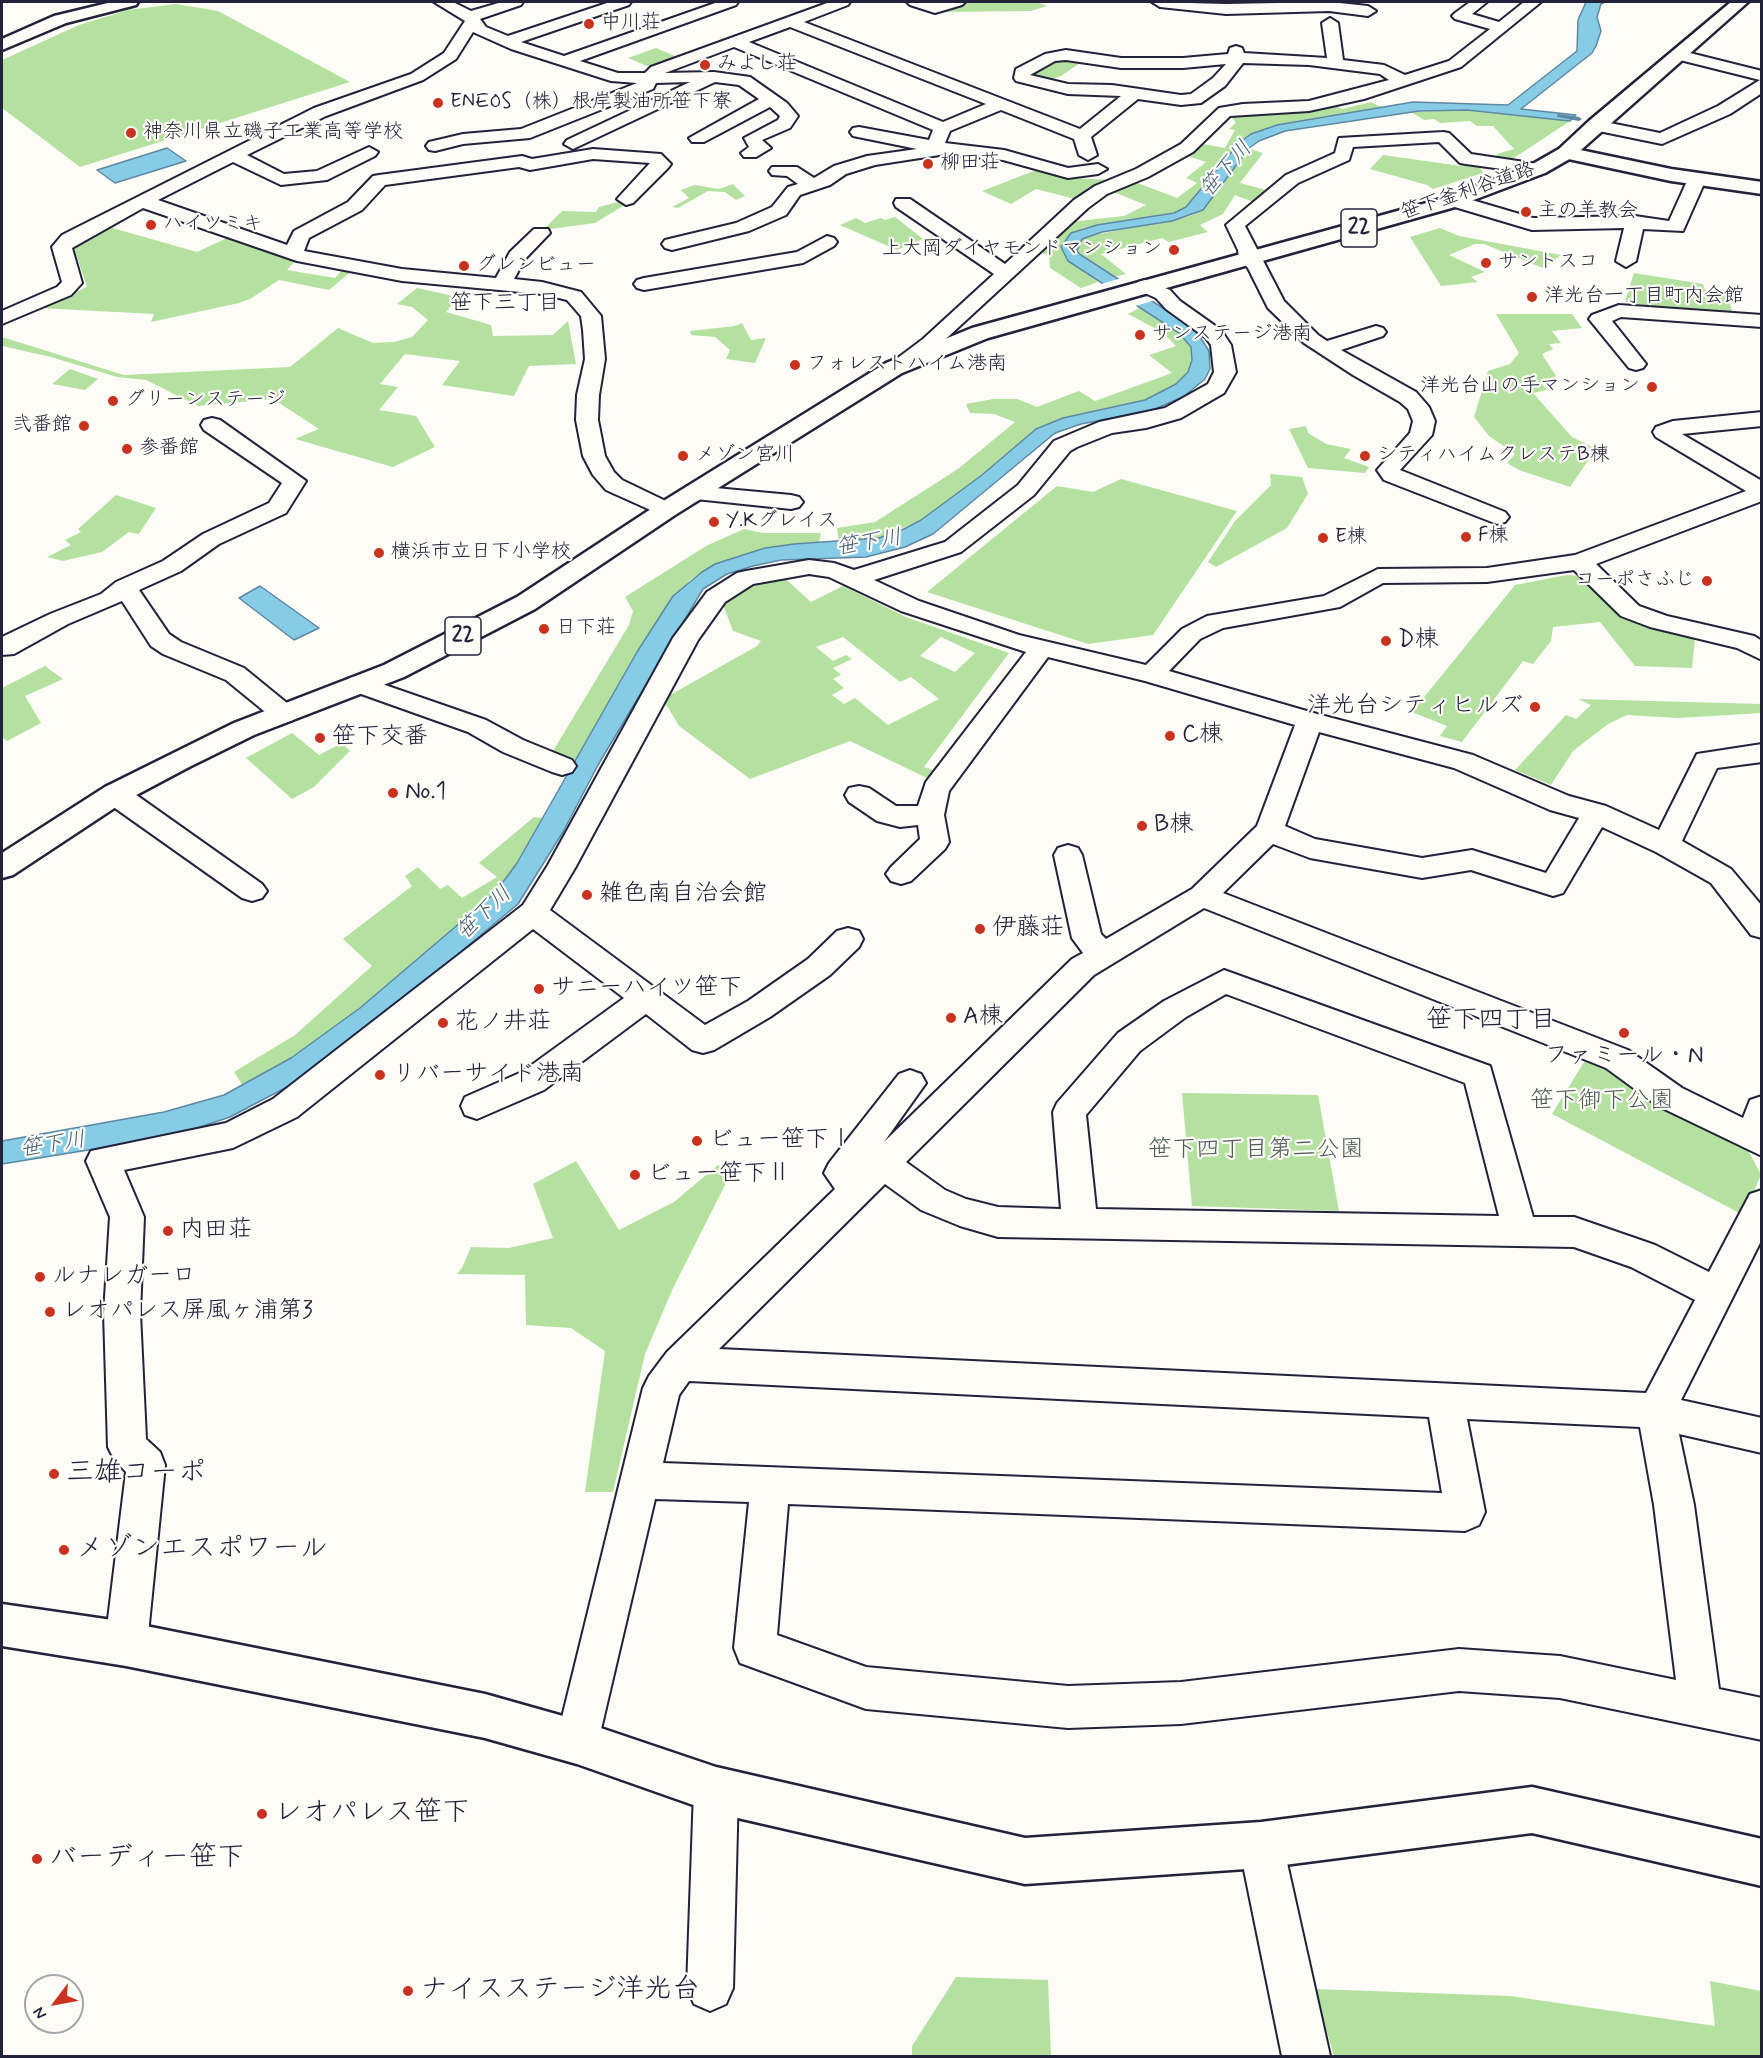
<!DOCTYPE html>
<meta charset="utf-8">
<style>
body{margin:0}
#map{position:relative;width:1763px;height:2058px;overflow:hidden;background:#fdfcf7;font-family:Mynerve,sans-serif}
canvas{display:block}
.frame{position:absolute;inset:0;border:3px solid #22223b;pointer-events:none}
.north{position:absolute;left:24px;top:1974px;width:60px;height:60px;box-sizing:border-box;background:#fdfcf7;border:2px solid #a5a5ac;border-radius:50%;rotate:238deg;font-size:16px;font-weight:700;line-height:24px;text-align:center;color:#22223b}
.north::after{content:'';display:block;margin:auto;width:21px;height:27px;background:#c8321e;clip-path:polygon(50% 0,100% 100%,50% 72%,0 100%)}
</style>
<div id="map">
<canvas width="1763" height="2058"></canvas>
<div class="frame"></div>
<div class="north">N</div>
</div>
<script>
const context = document.querySelector('canvas').getContext('2d');
context.lineJoin = 'round';
function fillPath(path, color) {
  context.fillStyle = color;
  context.fill(path, 'evenodd');
}
function toPath(rows) {
  const path = new Path2D();
  for (const r of rows) {
    path.moveTo(r[0], r[1]);
    for (let i = 2; i < r.length; i += 2) path.lineTo(r[i], r[i + 1]);
  }
  return path;
}
function stroke(path, color, width, dash) {
  context.strokeStyle = color;
  context.lineWidth = width;
  context.lineCap = dash ? 'butt' : 'round';
  context.setLineDash(dash || []);
  context.stroke(path);
}
function label(font, color, halo, rows, align = 'center') {
  context.font = font + ' Mynerve,"Klee One",sans-serif';
  context.lineWidth = 4.5;
  context.setLineDash([]);
  context.textBaseline = 'middle';
  context.strokeStyle = halo;
  context.fillStyle = color;
  for (const [text, x, y, turn = 0] of rows) {
    context.save();
    context.translate(x, y);
    context.rotate((+turn || 0) * Math.PI / 180);
    context.textAlign = isNaN(turn) ? turn : align;
    if (halo) context.strokeText(text, 0, 0);
    context.fillText(text, 0, 0);
    context.restore();
  }
}
const green = toPath([
 [968,2,1037,2,1047,6,1031,11,941,12],
 [176,4,218,11,350,82,80,167,2,108,2,60,79,25,128,10],
 [656,48,677,57,649,67,628,58],
 [1063,58,1080,63,1061,76,1046,81,1033,78,1030,72],
 [1371,102,1381,107,1277,125,1251,134,1233,149,1186,207,1174,213,1082,228,1068,261,1098,282,1081,288,1050,268,1049,255,1035,252,1069,222,1124,216,1146,205,1111,191,1135,182,1177,198,1197,183,1186,178,1206,162,1187,156,1203,144,1225,148,1235,130,1229,129,1236,123,1230,115,1332,105,1342,109],
 [1467,110,1541,116,1570,121,1511,160,1498,159,1497,154,1514,149,1493,126,1477,126,1470,121,1440,123,1434,119,1424,120,1411,112],
 [1249,149,1263,153,1240,183,1270,191,1256,203,1235,195,1223,214,1200,225,1208,232,1169,242,1162,238,1101,254,1126,274,1115,277,1077,251,1082,239,1089,236,1190,216,1203,210],
 [1383,155,1461,166,1461,162,1478,164,1483,173,1433,189,1427,185,1370,169],
 [1039,169,1067,178,1113,180,1089,187,1075,199,1036,189,1011,204,982,191],
 [733,184,745,196,736,200,725,192,708,191,678,208,672,207,689,198,681,190,695,185,719,189],
 [622,201,636,204,623,206,595,223,543,230,562,211,596,212,599,207],
 [895,217,923,239,897,250,840,225,856,218,865,223,881,218,885,220],
 [109,227,197,252,227,238,296,260,287,270,335,278,344,268,353,270,329,290,279,280,250,299,239,303,151,322,154,314,40,308,87,287,73,245],
 [1440,228,1459,236,1561,255,1543,268,1484,244,1475,244,1449,255,1485,272,1471,277,1478,282,1441,286,1410,237],
 [1634,273,1703,284,1705,290,1726,292,1733,313,1631,304,1625,301],
 [417,288,458,297,446,312,491,325,493,336,553,335,568,321,576,364,529,366,514,396,442,385,460,361,405,354,380,384,398,387,379,410,416,416,435,447,393,467,295,439,319,429,273,399,198,406,146,380,117,377,51,357,2,346,2,337,124,375,290,367,338,328,373,343,394,342,412,337,428,320,412,307,397,304],
 [1139,308,1179,333,1191,347,1192,360,1188,373,1176,384,1145,400,1063,418,1036,429,982,475,921,520,879,538,839,542,837,528,875,522,958,469,1015,422,994,414,970,413,966,404,993,399,1017,399,1037,407,1079,391,1095,401,1172,373,1149,355,1176,346,1162,332,1128,314],
 [1496,314,1572,314,1582,328,1552,331,1561,343,1549,344,1553,349,1542,354,1556,376,1541,383,1547,390,1533,393,1572,437,1596,449,1570,487,1519,470,1507,463,1515,454,1489,436,1474,417,1488,371,1510,364,1519,353],
 [742,323,751,340,766,338,755,363,726,359,730,350,715,337,691,335,690,331,735,326],
 [70,369,98,379,85,390,52,384],
 [1306,426,1308,433,1326,444,1351,449,1344,458,1369,467,1365,473,1308,468,1289,429],
 [1270,474,1302,477,1308,494,1287,528,1216,567,1208,562,1235,521,1271,485],
 [1121,479,1237,511,1153,635,1088,644,927,592,1057,486,1093,492],
 [116,495,156,508,139,534,129,532,102,552,63,561,47,557,71,545,65,540,81,532,78,529],
 [744,529,763,533,821,533,819,542,794,544,715,564,690,580,659,617,637,652,576,760,550,756,629,625,633,611,625,597,706,546],
 [778,572,811,602,843,586,906,617,1009,653,924,767,941,773,931,780,850,741,750,779,679,726,663,699,757,646,761,641,733,631,724,607,727,597,740,587],
 [843,637,900,682,911,677,939,699,888,725,855,698,844,704,832,695,844,688,833,679,841,675,833,668,852,659,846,655,833,661,816,647],
 [941,637,975,653,955,672,920,656],
 [1567,575,1582,576,1609,600,1622,618,1695,638,1692,668,1635,666,1600,622,1553,627,1551,641,1533,664,1523,661,1462,742,1440,736,1447,726,1412,712,1515,585],
 [45,666,63,679,25,696,41,723,7,741,2,737,2,688],
 [1578,699,1761,704,1761,713,1678,718,1627,715,1608,724,1573,751,1551,785,1515,770,1566,715,1576,719,1591,705],
 [292,733,319,755,342,743,350,751,314,787,292,799,246,758],
 [534,817,542,818,517,863,495,893,360,1008,291,1058,243,1086,234,1072,295,1035,372,966,343,939,412,886,405,876,418,867,440,889,448,885,462,898,497,877,479,863],
 [1589,1054,1746,1146,1761,1175,1743,1215,1552,1114],
 [1182,1093,1318,1095,1339,1211,1192,1206],
 [576,1161,619,1230,674,1202,718,1165,731,1173,673,1288,645,1354,613,1492,585,1492,605,1351,571,1328,526,1325,525,1275,457,1274,462,1268,471,1247,509,1248,553,1238,533,1184],
 [956,1977,1048,1980,1051,2056,912,2056,912,2046],
 [1710,1981,1761,1991,1761,2056,1334,2056,1314,1989,1510,1996,1715,2026]
]);
const water = toPath([
 [1586,2,1605,2,1601,4,1597,17,1601,31,1596,46,1592,53,1521,109,1576,115,1570,121,1467,110,1419,111,1285,131,1259,141,1249,148,1203,210,1172,221,1102,232,1082,239,1077,251,1081,255,1195,329,1209,351,1210,369,1205,379,1183,397,1150,411,1081,424,1055,433,933,534,905,547,866,557,781,560,753,566,727,574,703,589,598,765,563,832,518,904,378,1021,302,1079,230,1117,194,1129,156,1139,2,1164,2,1141,164,1112,224,1095,291,1058,360,1008,495,893,517,863,637,652,673,596,702,572,715,564,765,548,794,544,879,538,904,529,921,520,982,475,1036,429,1063,418,1145,400,1176,384,1188,372,1192,360,1191,347,1179,333,1068,261,1061,247,1071,233,1097,225,1174,213,1186,207,1239,143,1251,134,1277,125,1413,102,1508,105,1577,51,1578,20,1586,2],
 [167,148,186,161,115,183,97,170,167,148],
 [260,586,319,628,294,640,239,598,260,586]
]);
const pier = toPath([
 [1122,278,1156,300,1132,307,1098,285]
]);
const stream = toPath([
 [1559,114,1579,117,1582,119,1579,121,1557,117,1557,115,1559,114]
]);
const minor = toPath([
 [434,2,453,2,471,11,502,2,523,2,521,5,480,19,486,27,508,36,610,2,631,2,629,5,521,42,564,56,718,2,738,2,736,5,580,61,618,73,645,73,651,67,830,2,850,2,848,5,804,22,1080,129,1121,96,1068,94,1016,81,1014,78,1016,69,1045,54,1066,50,1121,58,1183,58,1228,54,1230,48,1236,46,1242,48,1244,53,1327,58,1322,23,1330,18,1338,23,1343,60,1384,65,1405,75,1449,61,1490,29,1455,19,1452,16,1455,13,1470,2,1487,2,1472,14,1499,22,1524,2,1541,2,1461,67,1364,99,1309,111,1230,116,1193,152,1148,177,1107,194,1088,208,937,347,909,368,902,370,895,368,892,364,895,360,923,339,994,274,896,207,894,203,896,199,910,199,1005,264,1074,200,1095,186,1136,169,1181,144,1219,108,1243,104,1309,101,1389,80,1380,74,1309,65,1243,63,1225,86,1201,103,1181,105,1138,99,1091,137,1097,155,1088,160,1079,155,1074,139,1001,110,950,131,945,143,1004,150,1068,168,1098,164,1107,169,1098,174,1068,178,1003,160,946,154,875,165,846,174,830,185,800,195,786,215,749,231,672,250,665,248,662,244,665,240,736,223,772,207,788,187,798,184,787,176,772,175,769,171,772,167,797,167,814,178,834,166,867,156,917,149,853,136,850,132,853,128,859,127,929,140,933,130,734,47,665,73,714,72,750,77,787,103,798,116,790,128,762,140,771,148,756,157,744,157,741,153,749,147,744,138,778,120,780,116,770,107,704,142,692,142,689,138,759,99,739,85,715,82,573,149,564,144,567,140,690,82,656,83,653,89,530,138,463,144,435,151,429,150,426,146,429,142,463,134,521,129,637,83,611,81,511,49,473,32,456,59,423,80,326,116,247,155,284,174,317,171,369,147,378,152,375,156,327,180,281,185,233,162,158,200,287,245,294,231,348,202,373,176,379,175,522,156,532,159,593,149,661,154,671,164,668,168,633,203,626,205,617,199,650,163,593,159,530,170,519,167,385,185,362,210,309,238,304,251,402,269,496,278,510,252,534,229,548,229,550,233,525,259,514,279,542,282,581,292,601,316,605,359,599,395,598,420,605,456,614,472,622,480,674,505,678,510,674,515,666,517,606,490,593,475,583,456,576,420,577,395,585,359,583,330,581,316,567,300,542,294,402,281,297,261,143,208,72,248,82,283,71,295,2,324,2,311,57,287,62,282,52,247,62,235,314,108,411,74,444,53,465,21,434,2],
 [790,27,986,104,943,122,749,42,790,27],
 [1066,60,1121,68,1183,68,1226,64,1213,78,1191,94,1181,95,1112,85,1068,84,1030,75,1055,61,1066,60],
 [907,2,935,3,965,2,962,5,935,13,910,5,907,2],
 [1152,2,1226,4,1330,2,1368,6,1376,11,1368,16,1329,11,1226,14,1160,7,1152,2],
 [1678,50,1762,71,1762,93,1730,114,1662,144,1589,129,1586,125,1595,120,1660,133,1718,106,1760,80,1672,58,1670,55,1672,52,1678,50],
 [1443,132,1449,133,1471,154,1538,164,1547,169,1538,174,1466,164,1460,163,1439,142,1353,147,1349,160,1298,183,1245,226,1284,301,1318,335,1327,341,1376,326,1383,328,1386,332,1383,336,1341,350,1416,392,1429,407,1435,421,1432,435,1400,470,1505,512,1509,517,1505,522,1497,524,1384,480,1377,470,1410,433,1413,421,1408,409,1400,402,1353,375,1304,343,1268,308,1248,268,1239,258,1238,250,1226,225,1286,175,1335,153,1339,138,1443,132],
 [1697,174,1706,179,1683,231,1643,229,1636,261,1626,267,1616,261,1624,228,1532,230,1448,205,1446,201,1455,195,1533,218,1635,216,1669,221,1688,179,1697,174],
 [827,236,834,238,837,242,834,246,803,263,644,290,637,288,634,284,637,280,644,278,797,252,827,236],
 [1145,280,1170,290,1180,301,1221,330,1231,345,1236,372,1224,393,1181,418,1146,428,1112,433,1077,447,1070,451,1034,495,961,552,874,580,919,601,1019,635,1146,665,1182,629,1207,616,1324,596,1378,569,1487,568,1575,555,1746,491,1656,437,1653,432,1656,427,1673,421,1762,412,1762,426,1682,434,1762,481,1762,501,1596,564,1639,606,1667,616,1754,636,1762,641,1762,660,1737,648,1650,627,1621,616,1574,570,1487,582,1383,583,1340,607,1223,628,1200,639,1169,671,1317,714,1473,755,1569,796,1606,806,1659,830,1697,754,1762,744,1762,762,1717,768,1682,841,1731,869,1762,906,1762,938,1751,935,1711,883,1656,852,1602,827,1563,893,1553,896,1471,870,1422,878,1310,858,1273,844,1223,893,1628,1050,1682,1088,1743,1118,1750,1100,1762,1096,1762,1156,1658,1106,1606,1068,1204,908,1094,975,906,1162,945,1190,966,1199,998,1207,1061,1209,1053,1112,1057,1103,1118,1033,1164,1001,1224,970,1490,1066,1533,1217,1574,1217,1655,1245,1709,1272,1750,1194,1762,1190,1762,1239,1681,1400,1762,1418,1762,1453,1679,1434,1694,1505,1719,1689,1762,1698,1762,1740,1560,1698,1459,1691,1181,1724,1068,1728,866,1709,740,1663,734,1648,749,1502,655,1499,598,1742,592,1757,577,1763,562,1757,556,1742,643,1388,649,1376,667,1352,835,1189,824,1173,829,1163,899,1074,910,1070,921,1074,926,1083,884,1142,1072,959,1083,953,1072,938,1054,855,1058,848,1068,845,1078,848,1082,855,1101,934,1106,939,1192,889,1257,826,1295,725,1145,681,1048,657,949,791,944,815,949,842,945,849,911,881,901,884,891,881,886,874,891,867,920,839,918,825,900,827,877,821,849,802,845,795,849,788,859,786,869,788,896,806,918,806,926,782,1026,652,901,611,829,577,809,574,753,584,725,602,698,640,575,868,550,910,705,1025,748,1001,808,959,837,931,848,928,859,931,863,939,859,947,830,975,770,1017,714,1050,703,1053,692,1050,646,1014,544,1090,477,1119,465,1115,461,1106,465,1097,522,1072,624,998,533,929,297,1117,233,1148,124,1170,144,1217,140,1313,146,1439,160,1452,165,1465,147,1644,141,1659,126,1665,111,1659,105,1644,126,1472,114,1459,108,1447,104,1313,110,1217,86,1161,91,1151,226,1123,273,1099,523,905,548,865,673,638,707,592,737,573,746,571,809,560,834,563,854,570,945,542,1018,485,1054,441,1099,422,1165,408,1208,384,1214,372,1211,345,1206,338,1166,309,1156,298,1138,290,1135,286,1138,282,1145,280],
 [1319,732,1454,768,1550,810,1579,818,1546,873,1472,850,1422,858,1315,839,1285,826,1319,732],
 [1226,994,1465,1083,1499,1216,1096,1209,1086,1115,1140,1051,1186,1017,1226,994],
 [885,1184,921,1210,960,1226,998,1237,1574,1247,1631,1267,1695,1300,1646,1393,719,1349,885,1184],
 [689,1381,1429,1417,1442,1493,663,1463,679,1395,689,1381],
 [1467,1419,1640,1427,1654,1505,1676,1680,1560,1656,1459,1649,1181,1682,1068,1686,866,1667,777,1635,788,1504,1465,1531,1479,1525,1485,1512,1467,1419],
 [1619,305,1762,315,1762,327,1621,317,1612,321,1646,364,1643,368,1636,370,1629,368,1589,319,1592,315,1619,305],
 [212,418,220,420,306,481,286,513,219,544,181,571,139,590,169,634,181,642,244,668,293,708,297,714,293,720,284,723,275,720,226,680,163,654,151,646,122,601,68,624,14,654,2,655,2,637,50,614,101,594,116,582,163,561,203,534,269,503,282,483,204,430,201,425,204,420,212,418],
 [694,486,791,495,799,497,803,502,799,507,791,509,686,498,682,493,686,488,694,486],
 [359,676,486,720,523,740,572,760,576,766,572,772,562,775,552,772,503,752,468,732,350,690,346,684,350,678,359,676],
 [115,785,125,787,262,884,267,891,262,898,252,901,242,898,105,801,101,794,105,787,115,785],
 [716,1768,731,1775,738,1790,733,1988,726,2004,710,2011,694,2004,687,1988,694,1790,701,1775,716,1768],
 [1261,1823,1277,1829,1283,1845,1330,2056,1282,2056,1239,1845,1245,1829,1261,1823]
]);
const tertiary = toPath([
 [112,2,138,2,136,5,66,23,2,50,2,39,54,16,112,2],
 [1566,147,1671,169,1762,182,1762,194,1671,181,1559,157,1557,153,1566,147],
 [2,1604,126,1622,485,1694,577,1720,716,1767,1025,1838,1261,1822,1532,1787,1762,1839,1762,1886,1532,1833,1261,1868,1025,1884,716,1813,577,1764,485,1738,126,1666,2,1646,2,1604]
]);
const primary = toPath([
 [1731,2,1748,2,1573,157,1545,173,1455,207,988,338,902,373,675,515,535,609,404,677,254,735,189,767,125,801,13,875,2,878,2,853,105,787,234,723,384,665,517,597,657,505,886,363,972,328,1441,199,1531,165,1559,149,1589,121,1731,2]
]);
const markers = [
 [589,24,6,"#c8321e"],
 [705,65,6,"#c8321e"],
 [438,103,6,"#c8321e"],
 [131,133,6,"#c8321e"],
 [928,164,6,"#c8321e"],
 [1526,212,6,"#c8321e"],
 [151,225,6,"#c8321e"],
 [1174,250,6,"#c8321e"],
 [1486,263,6,"#c8321e"],
 [464,266,6,"#c8321e"],
 [1532,297,6,"#c8321e"],
 [1140,335,6,"#c8321e"],
 [795,365,6,"#c8321e"],
 [1652,387,6,"#c8321e"],
 [113,401,6,"#c8321e"],
 [84,426,6,"#c8321e"],
 [127,449,6,"#c8321e"],
 [683,456,6,"#c8321e"],
 [1365,456,6,"#c8321e"],
 [714,522,6,"#c8321e"],
 [1466,537,6,"#c8321e"],
 [1323,538,6,"#c8321e"],
 [379,553,6,"#c8321e"],
 [1707,581,6,"#c8321e"],
 [544,629,6,"#c8321e"],
 [1386,641,6,"#c8321e"],
 [1535,707,6,"#c8321e"],
 [1170,736,6,"#c8321e"],
 [320,738,6,"#c8321e"],
 [393,793,6,"#c8321e"],
 [1142,826,6,"#c8321e"],
 [587,895,6,"#c8321e"],
 [980,929,6,"#c8321e"],
 [539,989,6,"#c8321e"],
 [951,1018,6,"#c8321e"],
 [443,1023,6,"#c8321e"],
 [1624,1033,6,"#c8321e"],
 [380,1075,6,"#c8321e"],
 [697,1141,6,"#c8321e"],
 [635,1175,6,"#c8321e"],
 [168,1231,6,"#c8321e"],
 [40,1277,6,"#c8321e"],
 [50,1312,6,"#c8321e"],
 [54,1474,6,"#c8321e"],
 [64,1550,6,"#c8321e"],
 [262,1814,6,"#c8321e"],
 [37,1859,6,"#c8321e"],
 [408,1991,6,"#c8321e"]
];
const farPoinames = [
 ["中川荘",601,24],
 ["みよし荘",717,65],
 ["ENEOS（株）根岸製油所笹下寮",450,103],
 ["神奈川県立磯子工業高等学校",143,133],
 ["柳田荘",940,164],
 ["主の羊教会",1538,212],
 ["ハイツミキ",163,225],
 ["上大岡ダイヤモンドマンション",1162,250,"right"],
 ["サントスコ",1498,263],
 ["グレンビュー",476,266],
 ["洋光台一丁目町内会館",1544,297],
 ["サンステージ港南",1152,335],
 ["フォレストハイム港南",807,365],
 ["洋光台山の手マンション",1640,387,"right"],
 ["グリーンステージ",125,401],
 ["弐番館",72,426,"right"],
 ["参番館",139,449],
 ["メゾン宮川",695,456],
 ["シティハイムクレステB棟",1377,456],
 ["Y.Kグレイス",726,522],
 ["F棟",1478,537],
 ["E棟",1335,538],
 ["横浜市立日下小学校",391,553],
 ["コーポさふじ",1695,581,"right"],
 ["日下荘",556,629]
];
const farStreetnames = [
 ["笹下釜利谷道路",1468,192,-19]
];
const farWaternames = [
 ["笹下川",1227,170,-49],
 ["笹下川",869,544,-10],
 ["笹下川",485,914,-44],
 ["笹下川",53,1146,-9]
];
const shields = [
 [1359,228,36],
 [463,636,36]
];
const shieldNames = [
 ["22",1359,228],
 ["22",463,636]
];
const farNeighbourhoodnames = [
 ["笹下三丁目",505,304]
];
const poiNames = [
 ["D棟",1398,641],
 ["洋光台シティヒルズ",1523,707,"right"],
 ["C棟",1182,736],
 ["笹下交番",332,738],
 ["No.1",405,793],
 ["B棟",1154,826],
 ["雑色南自治会館",599,895],
 ["伊藤荘",992,929],
 ["サニーハイツ笹下",551,989],
 ["A棟",963,1018],
 ["花ノ井荘",455,1023],
 ["ファミール・N",1624,1057,"center"],
 ["リバーサイド港南",392,1075],
 ["ビュー笹下Ⅰ",709,1141],
 ["ビュー笹下Ⅱ",647,1175],
 ["内田荘",180,1231],
 ["ルナレガーロ",52,1277],
 ["レオパレス屏風ヶ浦第3",62,1312]
];
const parkNames = [
 ["笹下御下公園",1602,1102],
 ["笹下四丁目第二公園",1256,1151]
];
const neighbourhoodNames = [
 ["笹下四丁目",1491,1022]
];
const nearPoinames = [
 ["三雄コーポ",66,1474],
 ["メゾンエスポワール",76,1550],
 ["レオパレス笹下",274,1814],
 ["バーディー笹下",49,1859],
 ["ナイスステージ洋光台",420,1991]
];
fillPath(green, '#b4e19f');
fillPath(water, '#86cce7');
stroke(water, '#5e88a2', 1.5);
fillPath(pier, '#fdfcf7');
fillPath(stream, '#5e88a2');
stroke(minor, '#22223b', 4);
stroke(tertiary, '#22223b', 5);
stroke(primary, '#22223b', 5);
fillPath(minor, '#fdfcf7');
fillPath(tertiary, '#fdfcf7');
fillPath(primary, '#fdfcf7');
for (const [x, y, r, color] of markers) {
  const dot = new Path2D();
  dot.arc(x, y, r, 0, 2 * Math.PI);
  context.fillStyle = color;
  context.fill(dot);
  stroke(dot, '#fdfcf7', 2);
}
label('20px', '#22223b', '#fdfcf7', farPoinames, 'left');
label('20px', '#22223b', '#fdfcf7', farStreetnames);
label('italic 22px', '#455e77', '#fdfcf7', farWaternames);
for (const [x, y, w] of shields) {
  const box = new Path2D();
  box.roundRect(x - w / 2, y - 19, w, 38, 4.5);
  context.fillStyle = '#fdfcf7';
  context.fill(box);
  stroke(box, '#22223b', 1.5);
}
label('bold 22px', '#22223b', null, shieldNames);
label('22px', '#22223b', '#fdfcf7', farNeighbourhoodnames);
label('24px', '#22223b', '#fdfcf7', poiNames, 'left');
label('24px', '#4e5b59', '#fdfcf7', parkNames);
label('26px', '#22223b', '#fdfcf7', neighbourhoodNames);
label('28px', '#22223b', '#fdfcf7', nearPoinames, 'left');
</script>
